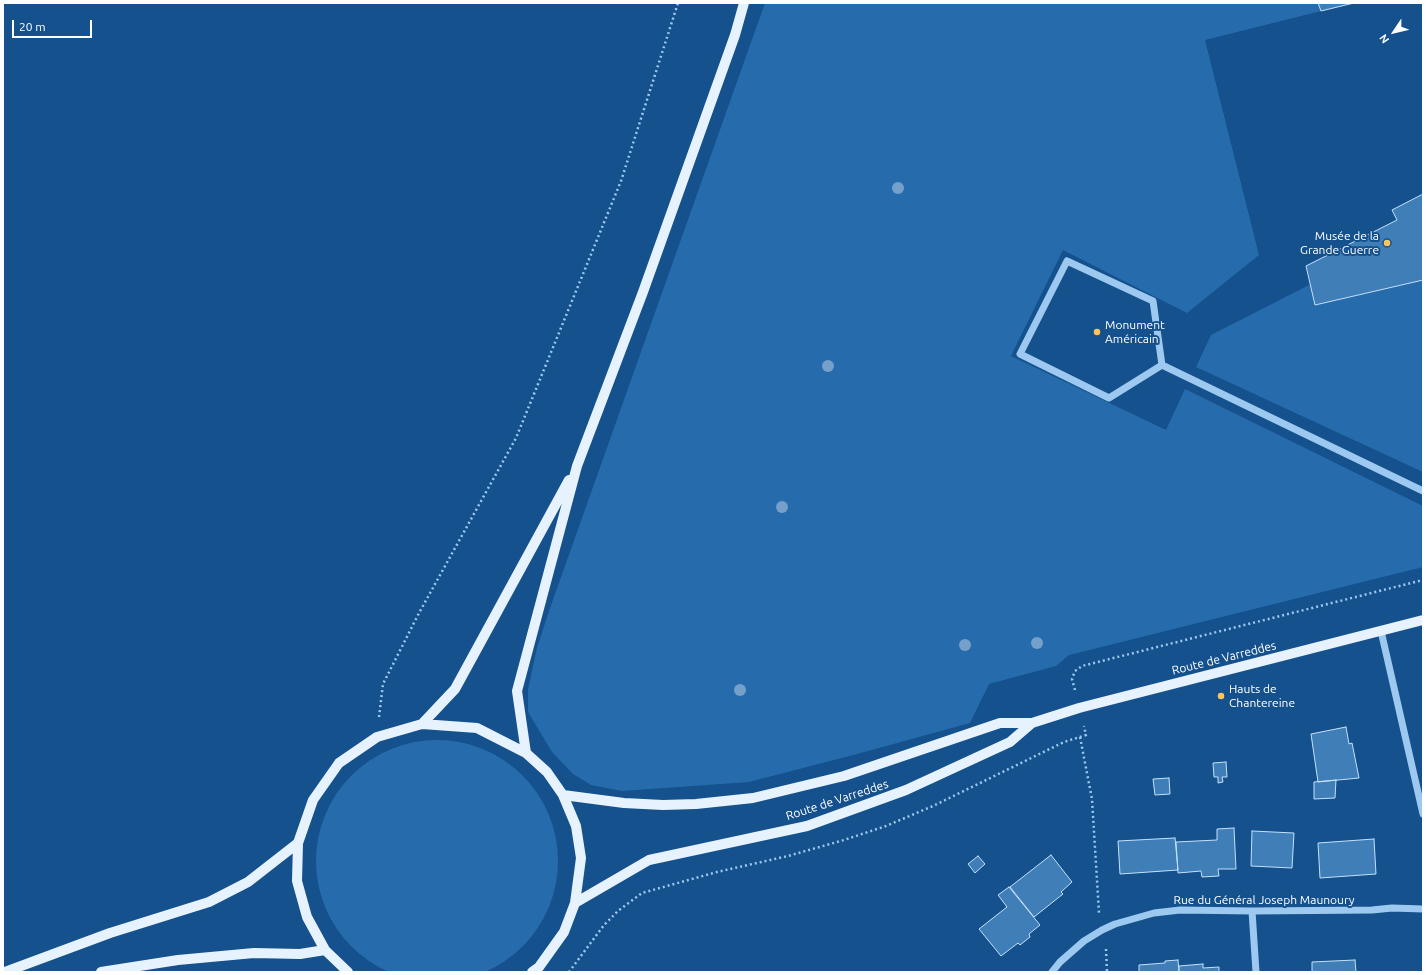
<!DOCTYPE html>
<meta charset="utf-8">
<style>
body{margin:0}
#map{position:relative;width:1426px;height:975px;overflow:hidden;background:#14518d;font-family:Ubuntu,sans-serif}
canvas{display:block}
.frame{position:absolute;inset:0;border:4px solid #fff;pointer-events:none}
.north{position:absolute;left:1374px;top:12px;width:40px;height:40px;-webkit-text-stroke:3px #14518d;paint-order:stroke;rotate:235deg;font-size:11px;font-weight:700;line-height:16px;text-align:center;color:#fff}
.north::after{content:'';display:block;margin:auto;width:14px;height:18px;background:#fff;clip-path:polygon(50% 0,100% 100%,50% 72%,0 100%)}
.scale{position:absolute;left:12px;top:20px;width:80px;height:18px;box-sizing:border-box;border:2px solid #fff;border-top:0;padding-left:5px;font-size:12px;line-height:14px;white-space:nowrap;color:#fff;-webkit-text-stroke:3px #14518d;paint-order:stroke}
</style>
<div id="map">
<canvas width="1426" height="975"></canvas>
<div class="frame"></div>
<div class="north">N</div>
<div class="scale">20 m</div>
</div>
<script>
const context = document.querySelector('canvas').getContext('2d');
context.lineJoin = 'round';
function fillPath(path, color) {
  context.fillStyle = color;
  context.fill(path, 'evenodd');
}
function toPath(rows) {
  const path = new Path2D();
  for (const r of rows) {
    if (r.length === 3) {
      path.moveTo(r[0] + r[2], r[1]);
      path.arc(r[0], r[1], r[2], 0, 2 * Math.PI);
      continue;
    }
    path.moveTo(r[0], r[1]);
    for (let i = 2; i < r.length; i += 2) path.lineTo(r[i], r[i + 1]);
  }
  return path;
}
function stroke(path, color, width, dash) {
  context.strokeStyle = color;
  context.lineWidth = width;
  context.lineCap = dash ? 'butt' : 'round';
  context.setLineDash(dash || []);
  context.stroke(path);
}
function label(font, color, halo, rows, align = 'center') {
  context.font = font + ' Ubuntu,sans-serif';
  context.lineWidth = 4;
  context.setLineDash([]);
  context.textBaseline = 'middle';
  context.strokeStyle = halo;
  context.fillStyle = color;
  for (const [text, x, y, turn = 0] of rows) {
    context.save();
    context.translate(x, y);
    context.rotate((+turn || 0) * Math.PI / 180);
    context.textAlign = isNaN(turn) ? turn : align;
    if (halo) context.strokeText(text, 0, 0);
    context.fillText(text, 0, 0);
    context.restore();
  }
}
const green = toPath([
 [765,3,1318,3,1321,11,1205,40,1259,255,1187,313,1063,250,1011,356,1166,430,1185,389,1423,506,1423,567,1069,655,1056,666,989,684,970,723,857,754,749,782,622,791,591,785,573,774,552,752,528,712,528,689,537,648,550,608],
 [1423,280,1423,472,1196,367,1211,335,1311,284,1315,305],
 [437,861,121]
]);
const building = toPath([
 [1318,3,1354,3,1321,11,1318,3],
 [1423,194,1423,280,1315,305,1306,266,1397,220,1392,210,1423,194],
 [1346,727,1349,744,1352,743,1359,778,1318,782,1311,734,1346,727],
 [1226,762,1227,777,1222,777,1223,782,1218,783,1218,777,1214,777,1213,763,1226,762],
 [1169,778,1170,794,1155,795,1153,779,1169,778],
 [1336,780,1335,798,1314,799,1314,782,1336,780],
 [1234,828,1236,869,1218,869,1219,876,1202,877,1201,871,1178,873,1176,842,1217,840,1217,829,1234,828],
 [1252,831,1294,833,1292,868,1251,866,1252,831],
 [1175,838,1178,870,1120,874,1118,841,1175,838],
 [1374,839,1376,874,1320,878,1318,843,1374,839],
 [1051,855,1072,882,1061,892,1063,894,1034,917,1010,887,1051,855],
 [978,856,985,864,975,873,968,864,978,856],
 [1009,887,1040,925,1029,934,1030,937,1020,945,1018,943,1001,956,979,929,1007,907,998,895,1009,887],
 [1178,960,1179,972,1139,972,1139,965,1165,963,1165,961,1178,960],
 [1355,960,1356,972,1312,972,1312,962,1355,960],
 [1203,964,1203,968,1219,967,1219,972,1179,972,1179,966,1203,964]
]);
const path = toPath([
 [1075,690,1072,679,1075,671,1082,666,1423,580],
 [379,717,383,684,419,613,516,438,621,181,678,3],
 [1080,737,1092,799,1099,913],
 [1106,949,1107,972],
 [569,972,604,925,618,911,642,893,717,872,788,856,844,840,886,826,933,806,1064,742,1086,735,1084,726]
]);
const minor = toPath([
 [1067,261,1153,301,1162,365,1109,398,1020,354,1067,261],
 [1162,365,1423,491],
 [1381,631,1423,814],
 [1252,911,1256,972],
 [1052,972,1060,962,1084,941,1102,930,1115,924,1154,913,1180,910,1252,911,1372,910,1392,908,1423,909]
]);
const major = toPath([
 [422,724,455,689,569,480],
 [526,753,517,691,577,466,643,292,735,35,744,3],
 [563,795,624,803,663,805,696,804,753,798,844,776,1000,723,1032,723,1079,708,1423,620],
 [575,903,649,860,807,826,906,790,1010,742,1032,723],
 [5,972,110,933,209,902,248,882,298,843],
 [101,972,178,960,254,953,300,954,325,950],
 [348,972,325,950,307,917,297,881,298,843,313,800,339,763,377,737,422,724,477,728,526,753,547,772,563,795,576,826,581,858,575,903,564,932,539,967,532,972]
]);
const trees = [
 [898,188],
 [828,366],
 [782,507],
 [1037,643],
 [965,645],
 [740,690]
];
const markers = [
 [1387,243,4,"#ffc55d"],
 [1097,332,4,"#ffc55d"],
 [1221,696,4,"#ffc55d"]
];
const poiNames = [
 ["Musée de la",1379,236,"right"],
 ["Grande Guerre",1379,250,"right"],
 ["Monument",1105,325],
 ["Américain",1105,339],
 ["Hauts de",1229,689],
 ["Chantereine",1229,703]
];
const streetNames = [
 ["Route de Varreddes",1224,658,-14],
 ["Route de Varreddes",837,800,-18],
 ["Rue du Général Joseph Maunoury",1264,900]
];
fillPath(green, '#266cac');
fillPath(building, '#407eb8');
stroke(building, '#c4e1fc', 1);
stroke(path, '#9dc9f1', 2.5, [2, 3]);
stroke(minor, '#9dc9f1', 7);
stroke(major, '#e7f2ff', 10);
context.fillStyle = '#75a0ca';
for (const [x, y] of trees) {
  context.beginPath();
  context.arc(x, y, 6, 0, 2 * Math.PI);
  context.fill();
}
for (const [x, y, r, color] of markers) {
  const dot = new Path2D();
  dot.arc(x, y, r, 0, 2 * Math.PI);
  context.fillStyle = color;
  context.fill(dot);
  stroke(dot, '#14518d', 1.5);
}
label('12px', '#fff', '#14518d', poiNames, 'left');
label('12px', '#fff', '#14518d', streetNames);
</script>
